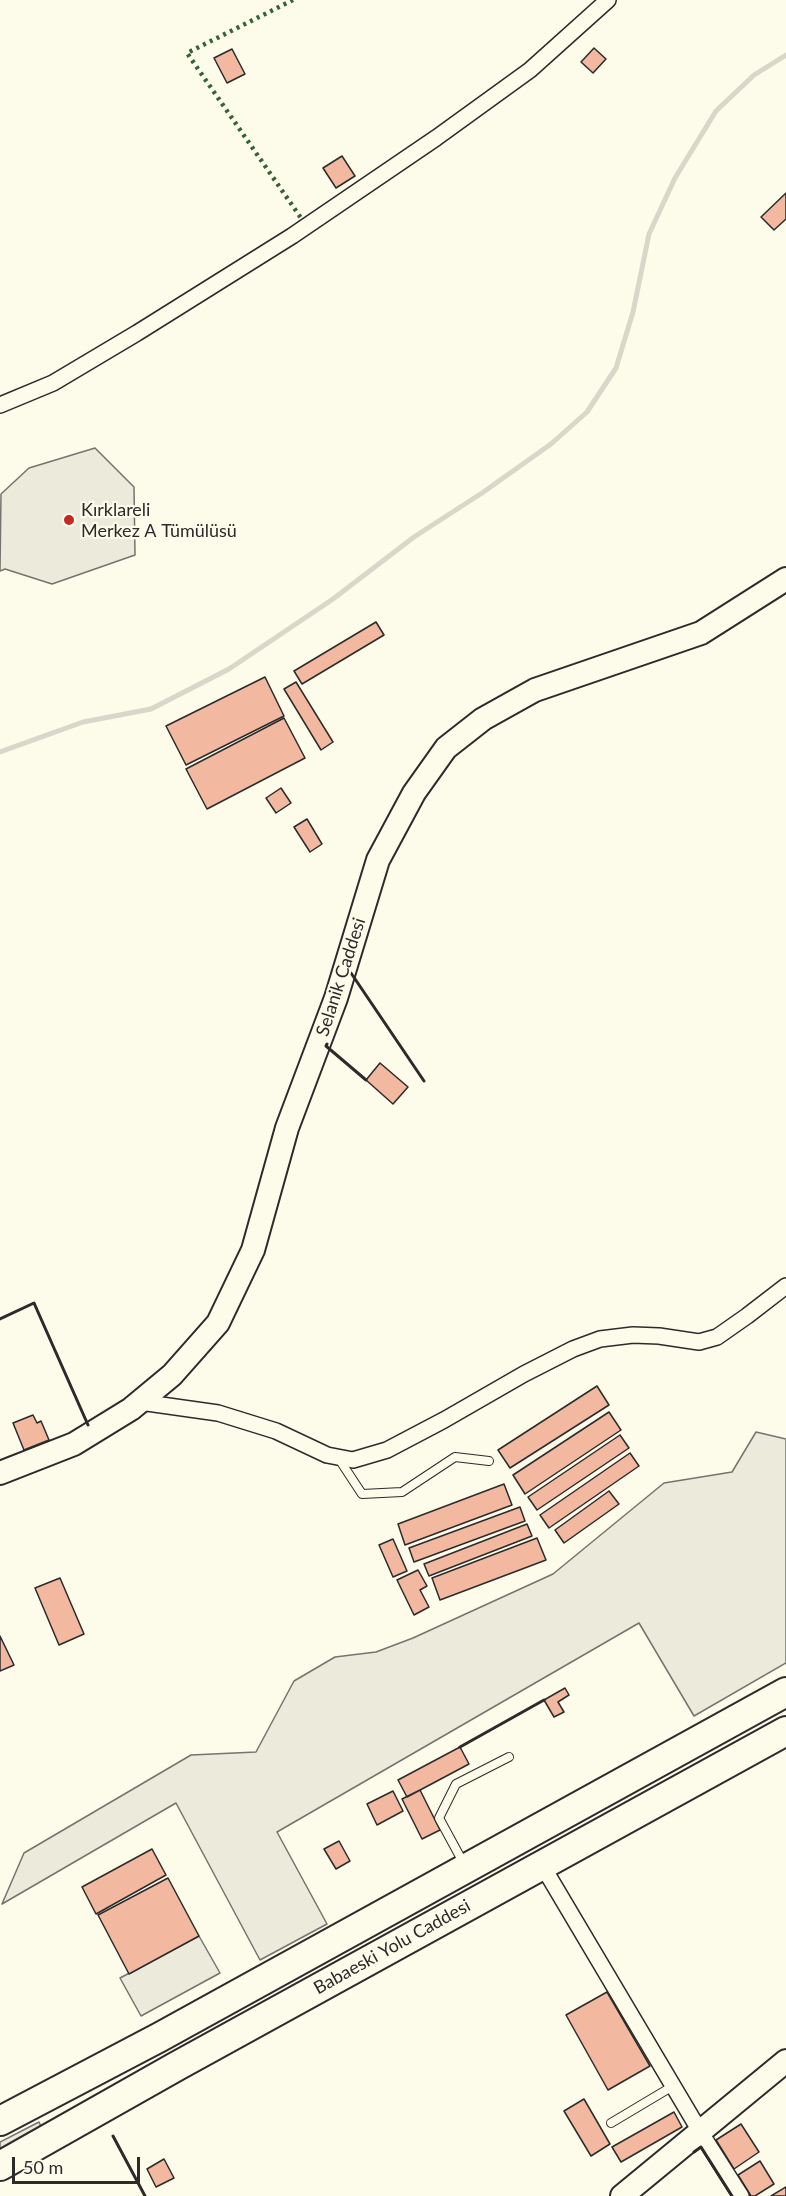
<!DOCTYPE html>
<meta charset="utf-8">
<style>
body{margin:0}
#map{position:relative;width:786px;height:2196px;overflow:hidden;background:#fdfbea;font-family:Lato,sans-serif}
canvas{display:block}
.scale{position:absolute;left:12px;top:2157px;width:128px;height:27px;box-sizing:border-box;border:3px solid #2b2b2b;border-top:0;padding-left:8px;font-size:18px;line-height:21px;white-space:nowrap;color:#2b2b2b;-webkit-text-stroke:4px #fdfbea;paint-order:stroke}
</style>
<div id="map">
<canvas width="786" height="2196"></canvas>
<div class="scale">50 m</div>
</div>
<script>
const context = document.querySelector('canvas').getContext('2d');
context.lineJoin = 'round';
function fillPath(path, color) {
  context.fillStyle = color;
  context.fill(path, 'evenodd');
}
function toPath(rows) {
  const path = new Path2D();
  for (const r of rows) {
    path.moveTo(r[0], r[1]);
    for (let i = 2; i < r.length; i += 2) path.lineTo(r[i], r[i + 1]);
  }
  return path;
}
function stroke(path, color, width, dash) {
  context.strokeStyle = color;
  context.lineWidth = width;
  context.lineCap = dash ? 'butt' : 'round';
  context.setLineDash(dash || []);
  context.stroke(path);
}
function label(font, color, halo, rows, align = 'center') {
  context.font = font + ' Lato,sans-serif';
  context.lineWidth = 4.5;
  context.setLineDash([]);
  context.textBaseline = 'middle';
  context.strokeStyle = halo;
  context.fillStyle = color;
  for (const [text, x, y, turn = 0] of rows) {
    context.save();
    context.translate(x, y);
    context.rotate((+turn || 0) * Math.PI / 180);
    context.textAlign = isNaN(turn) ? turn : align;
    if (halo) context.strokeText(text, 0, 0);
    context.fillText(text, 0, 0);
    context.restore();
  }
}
const green = toPath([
 [95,448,134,487,135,555,52,584,5,569,0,571,1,494,29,468,95,448],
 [756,1432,786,1439,786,1663,694,1716,639,1623,277,1832,327,1924,260,1960,176,1803,2,1904,24,1853,191,1755,256,1752,294,1681,335,1657,376,1652,413,1638,553,1574,664,1483,732,1472,756,1432],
 [39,2122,43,2131,0,2155,0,2142,39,2122]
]);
const parking = toPath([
 [199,1936,220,1973,141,2016,120,1978,199,1936]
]);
const stream = toPath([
 [0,752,83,722,151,709,229,669,333,599,414,537,482,493,551,444,587,412,616,368,633,312,649,234,675,178,716,111,754,75,786,55]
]);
const building = toPath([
 [594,48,606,59,593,73,581,62,594,48],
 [232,49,245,74,227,83,214,58,232,49],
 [342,156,355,176,336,188,323,168,342,156],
 [786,193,786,219,774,230,761,217,786,193],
 [376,622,384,635,302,684,294,671,376,622],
 [265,677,284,716,186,765,166,726,265,677],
 [296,682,333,742,321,750,284,689,296,682],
 [284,718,305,758,207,809,186,769,284,718],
 [281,788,291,803,276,813,266,798,281,788],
 [307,819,322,844,310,852,294,827,307,819],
 [380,1063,408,1087,393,1104,366,1080,380,1063],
 [597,1386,609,1405,510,1468,498,1450,597,1386],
 [609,1412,621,1430,525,1494,513,1475,609,1412],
 [33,1415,37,1423,41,1421,49,1440,24,1450,13,1423,33,1415],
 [620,1435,629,1448,537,1510,528,1497,620,1435],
 [630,1453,639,1466,549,1528,540,1515,630,1453],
 [504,1484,512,1505,405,1545,398,1524,504,1484],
 [609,1491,619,1504,564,1543,555,1530,609,1491],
 [520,1507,525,1521,414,1562,409,1548,520,1507],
 [527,1524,532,1536,429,1576,424,1564,527,1524],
 [537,1538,546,1560,440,1600,432,1578,537,1538],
 [393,1539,407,1571,393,1577,379,1545,393,1539],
 [418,1570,427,1586,420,1590,429,1607,414,1615,397,1580,418,1570],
 [60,1578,84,1634,59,1645,35,1588,60,1578],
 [0,1636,14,1665,0,1671,0,1636],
 [565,1688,569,1695,558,1702,564,1712,554,1717,544,1700,565,1688],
 [460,1747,469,1764,407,1797,398,1780,460,1747],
 [420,1790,440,1830,422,1839,402,1799,420,1790],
 [393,1791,403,1811,377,1825,367,1804,393,1791],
 [339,1841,350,1861,336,1869,324,1849,339,1841],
 [152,1849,166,1875,96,1914,82,1887,152,1849],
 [168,1878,199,1936,129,1974,98,1915,168,1878],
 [607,1992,650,2066,608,2090,566,2015,607,1992],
 [584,2099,610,2144,591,2156,564,2111,584,2099],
 [674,2112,682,2127,621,2162,612,2147,674,2112],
 [741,2124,759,2152,734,2169,716,2140,741,2124],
 [164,2159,174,2178,156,2187,147,2169,164,2159],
 [760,2161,774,2184,755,2196,751,2196,738,2175,760,2161],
 [786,2187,786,2196,771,2196,786,2187]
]);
const lane = toPath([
 [339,1459,362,1494,402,1492,455,1457,489,1461],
 [464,1864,439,1818,456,1784,509,1757],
 [611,2123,673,2086]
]);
const street = toPath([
 [0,405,53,383,137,333,292,236,436,138,530,70,608,0],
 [140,1402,218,1413,276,1431,327,1455,353,1460,387,1450,444,1420,524,1374,573,1349,600,1339,633,1335,659,1336,699,1342,717,1337,747,1316,786,1286],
 [542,1865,701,2133,741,2196]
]);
const secondary = toPath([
 [0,1473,74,1444,131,1409,172,1375,218,1323,253,1250,287,1128,336,998,378,860,414,793,446,748,483,719,535,690,701,633,786,579],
 [622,2196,786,2061]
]);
const highway = toPath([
 [0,2121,160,2037,786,1692],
 [0,2166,177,2066,786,1731]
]);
const hedge = toPath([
 [293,0,187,53,301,218]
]);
const wall = toPath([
 [351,973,424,1081],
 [327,1044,326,1046,366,1080],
 [0,1319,34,1303,88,1425],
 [460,1747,544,1700],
 [113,2136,145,2196],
 [694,2152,701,2147,732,2196]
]);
const markers = [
 [69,520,6,"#c62828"]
];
const poiNames = [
 ["Kırklareli",81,510],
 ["Merkez A Tümülüsü",81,531]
];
const streetNames = [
 ["Selanik Caddesi",341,977,-72],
 ["Babaeski Yolu Caddesi",392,1947,-29]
];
fillPath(green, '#ecebdb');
stroke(green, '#74746e', 1.5);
fillPath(parking, '#eceadb');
stroke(parking, '#74746e', 1.5);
stroke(stream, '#d8d7c9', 5);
fillPath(building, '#f2b8a0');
stroke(building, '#2b2b2b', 1.5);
stroke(lane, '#2b2b2b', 10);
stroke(street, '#2b2b2b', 18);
stroke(secondary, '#2b2b2b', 26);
stroke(highway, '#2b2b2b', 32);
stroke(lane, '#fdfbea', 8);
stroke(street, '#fdfbea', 15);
stroke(secondary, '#fdfbea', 22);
stroke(highway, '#fdfbea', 28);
stroke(hedge, '#34623c', 4.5, [3, 4.5]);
stroke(wall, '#2b2b2b', 3);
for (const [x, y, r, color] of markers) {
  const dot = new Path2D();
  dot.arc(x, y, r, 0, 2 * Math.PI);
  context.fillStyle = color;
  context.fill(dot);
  stroke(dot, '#fdfbea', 2);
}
label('18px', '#2b2b2b', '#fdfbea', poiNames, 'left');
label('18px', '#2b2b2b', '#fdfbea', streetNames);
</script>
